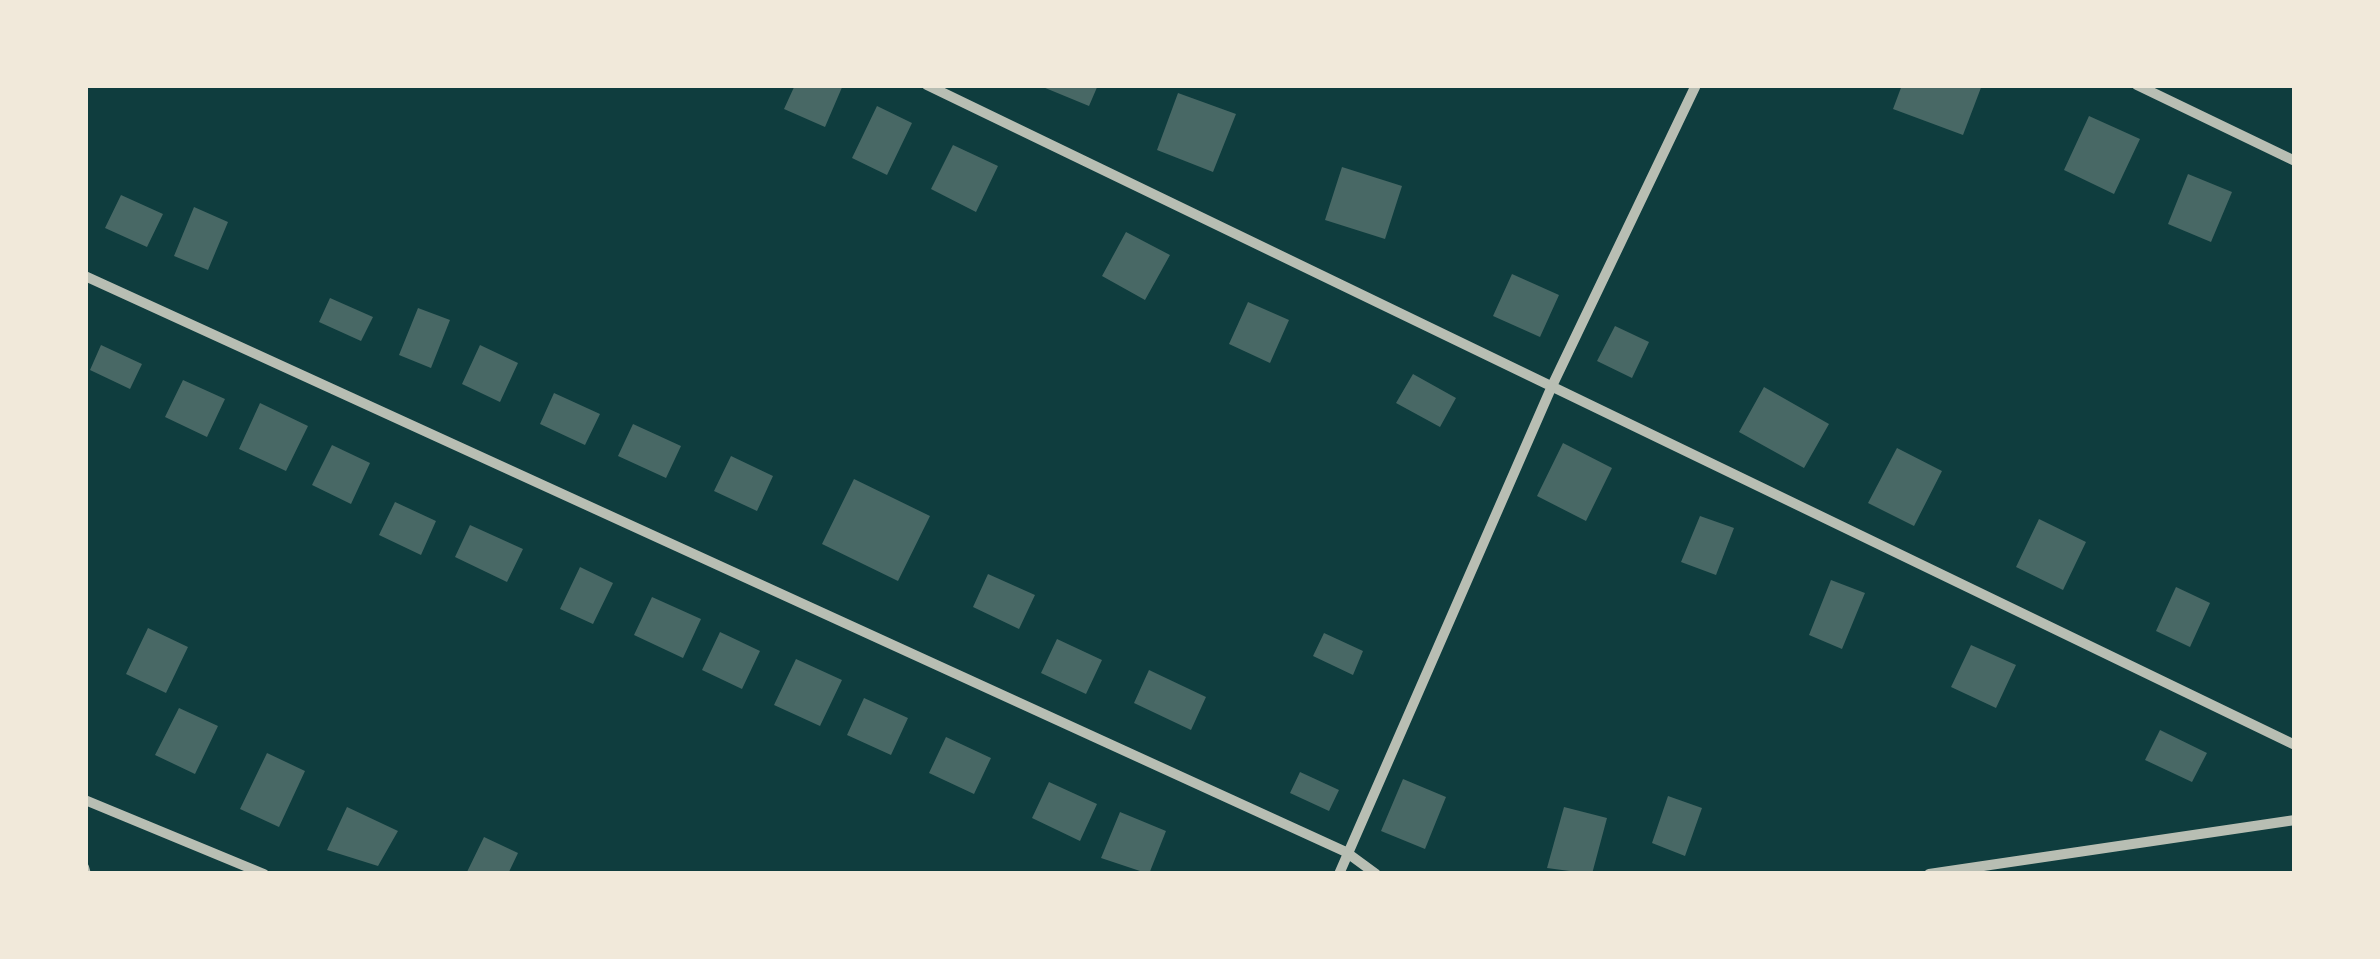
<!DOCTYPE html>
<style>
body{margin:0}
#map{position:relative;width:2380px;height:959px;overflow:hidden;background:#0f3d3e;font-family:"Fira Sans Condensed",sans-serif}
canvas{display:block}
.frame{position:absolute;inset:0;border:88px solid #f1e9da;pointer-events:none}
</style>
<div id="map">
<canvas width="2380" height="959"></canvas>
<div class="frame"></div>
</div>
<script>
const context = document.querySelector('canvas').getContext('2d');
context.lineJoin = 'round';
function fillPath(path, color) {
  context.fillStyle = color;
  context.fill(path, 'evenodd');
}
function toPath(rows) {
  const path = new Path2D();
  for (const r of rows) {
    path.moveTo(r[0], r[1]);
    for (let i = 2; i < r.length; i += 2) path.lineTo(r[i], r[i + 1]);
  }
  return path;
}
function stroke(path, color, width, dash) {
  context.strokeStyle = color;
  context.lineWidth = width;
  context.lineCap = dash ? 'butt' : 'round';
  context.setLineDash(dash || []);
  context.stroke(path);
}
const building = toPath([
 [795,85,843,85,825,127,784,109],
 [1038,85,1098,85,1089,106],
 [1902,85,1982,85,1963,135,1893,109],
 [1178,93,1236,114,1213,172,1157,150],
 [877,106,912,123,887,175,852,158],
 [2089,116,2140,139,2114,194,2064,170],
 [953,145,998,166,976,212,931,189],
 [1342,167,1402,186,1385,239,1325,220],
 [2188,174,2232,192,2211,242,2168,224],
 [121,195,163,214,147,247,105,228],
 [194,207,228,222,208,270,174,256],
 [1126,232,1170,255,1145,300,1102,276],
 [1512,274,1559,295,1540,337,1493,316],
 [330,298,373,317,361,341,319,322],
 [1248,302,1289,320,1270,363,1229,344],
 [418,308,450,320,431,368,399,355],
 [1615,326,1649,342,1632,378,1597,361],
 [101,345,142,364,130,389,90,370],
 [480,345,518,363,500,402,462,384],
 [1413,374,1456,398,1440,427,1396,403],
 [183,380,225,399,207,437,165,417],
 [1764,387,1829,424,1804,468,1739,432],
 [554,393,600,414,585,445,540,424],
 [260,403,308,426,286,471,239,449],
 [633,424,681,446,666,478,618,456],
 [1563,443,1612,468,1586,521,1537,496],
 [332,445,370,463,351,504,312,485],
 [1897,448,1942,471,1914,526,1868,503],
 [731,456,773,476,757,511,714,491],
 [854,479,930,516,898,581,822,544],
 [395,502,436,521,421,555,379,535],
 [1700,516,1734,528,1716,575,1681,562],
 [2039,519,2086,542,2063,590,2016,567],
 [470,525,523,549,507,582,455,557],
 [580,567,613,583,593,624,560,609],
 [988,574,1035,595,1019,629,973,607],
 [1831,580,1865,593,1842,649,1809,635],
 [2176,587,2210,603,2190,647,2156,631],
 [652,597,701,619,683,658,634,635],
 [148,628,188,647,166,693,126,674],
 [720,632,760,651,742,689,702,670],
 [1324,633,1363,651,1353,675,1313,656],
 [1057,639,1102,660,1086,694,1041,673],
 [1971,645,2016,665,1996,708,1951,687],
 [796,659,842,680,820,726,774,705],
 [1149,670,1206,697,1191,730,1134,703],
 [864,698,908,718,891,755,847,735],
 [179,708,218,726,195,774,155,755],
 [2160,730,2207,753,2192,782,2145,760],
 [946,737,991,758,974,794,929,773],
 [267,753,305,771,279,827,240,809],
 [1300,772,1339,790,1329,811,1290,793],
 [1403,779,1446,797,1425,849,1381,831],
 [1049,782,1097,804,1080,841,1032,818],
 [1668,796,1702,808,1685,856,1652,843],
 [347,807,398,831,378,866,327,850],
 [1564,807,1607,818,1592,874,1547,868],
 [1120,812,1166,831,1149,874,1101,858],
 [484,837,518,853,508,874,466,874]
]);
const service = toPath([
 [85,867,87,874]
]);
const minor = toPath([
 [927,85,2295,745],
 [2137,85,2295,161],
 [85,276,1346,852,1376,874],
 [85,800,264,874],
 [1339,874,1552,386,1696,85],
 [1929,874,2295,820]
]);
fillPath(building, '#486865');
stroke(service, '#b8beb3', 8);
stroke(minor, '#b8beb3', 10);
</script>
